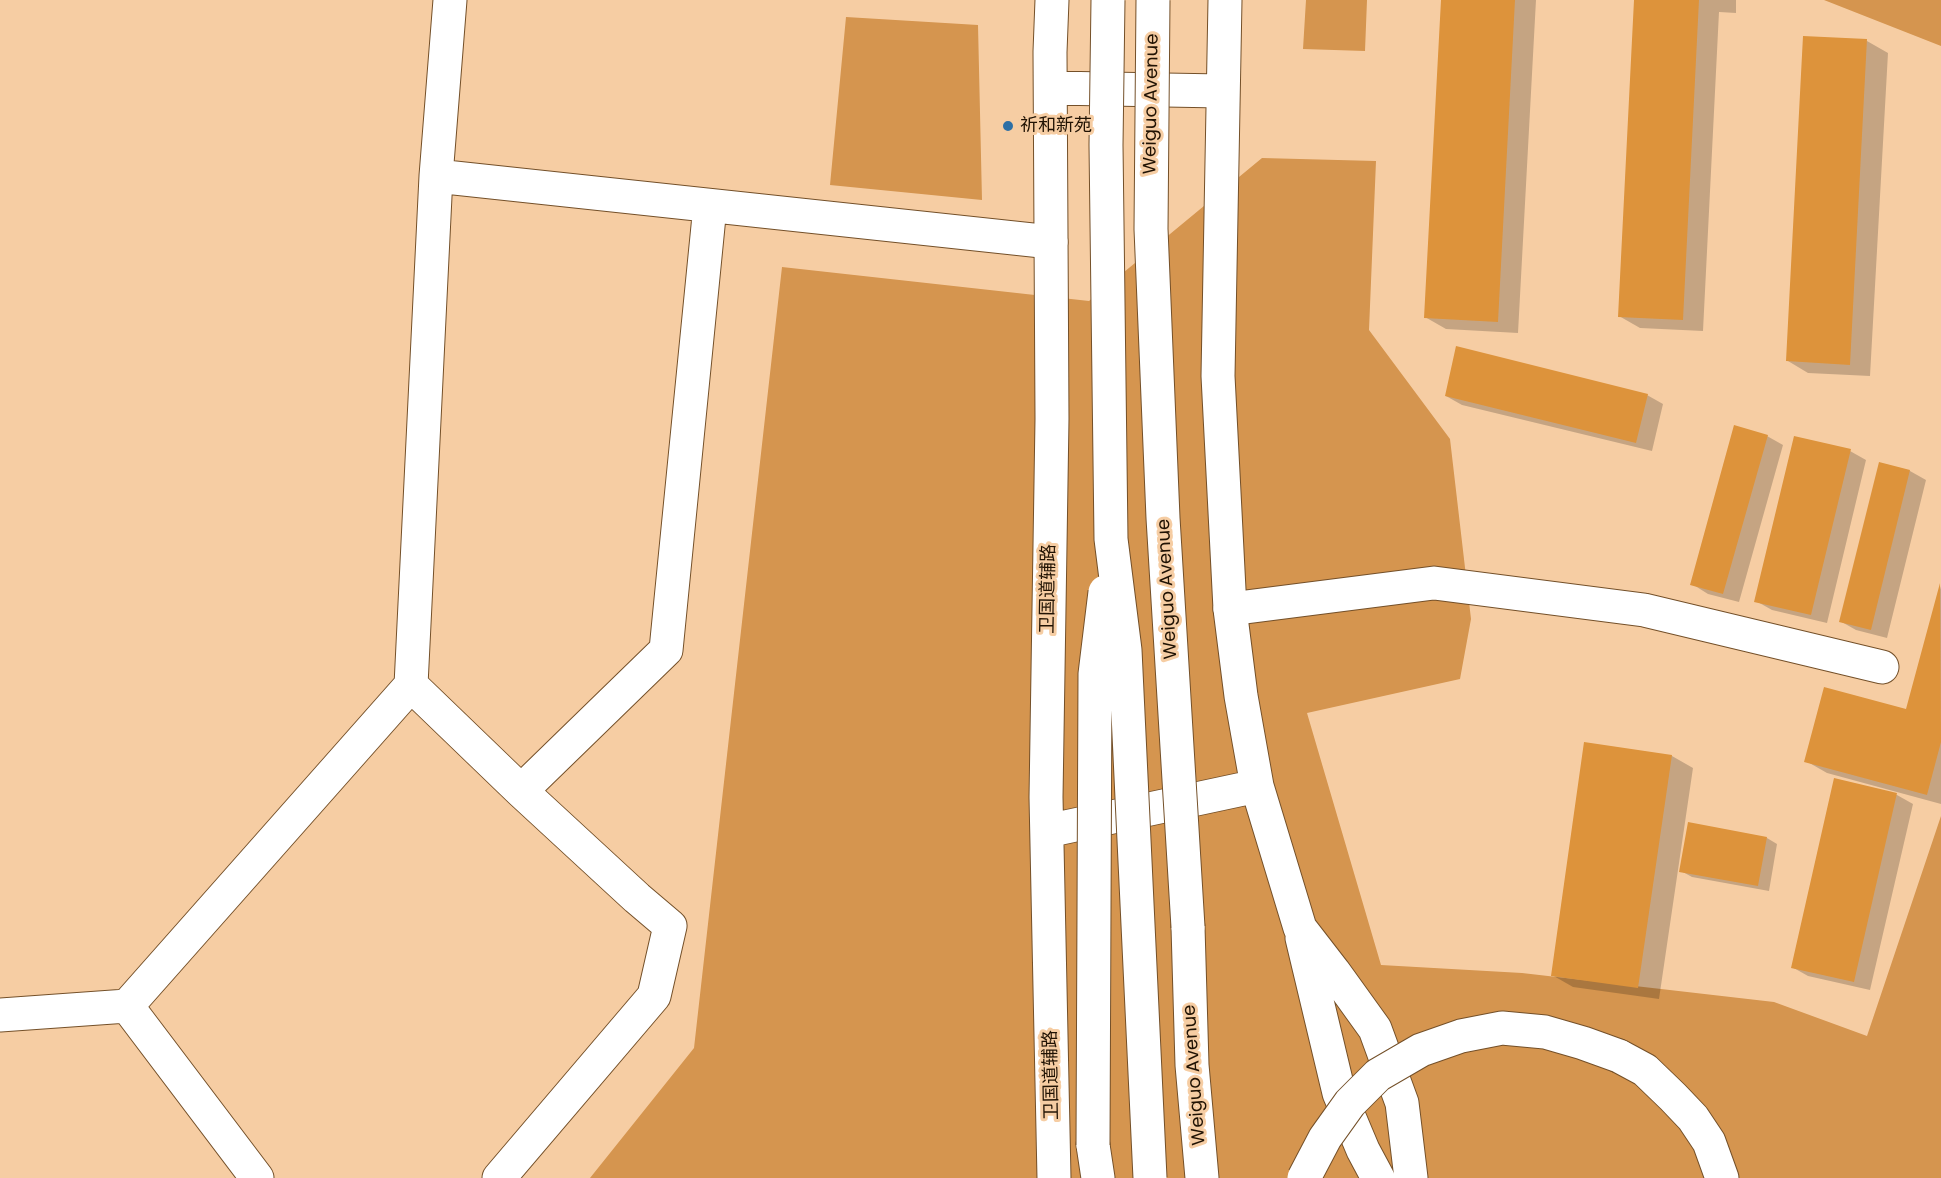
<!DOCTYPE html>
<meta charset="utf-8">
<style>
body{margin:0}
canvas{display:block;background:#f6cda3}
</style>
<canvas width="1941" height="1178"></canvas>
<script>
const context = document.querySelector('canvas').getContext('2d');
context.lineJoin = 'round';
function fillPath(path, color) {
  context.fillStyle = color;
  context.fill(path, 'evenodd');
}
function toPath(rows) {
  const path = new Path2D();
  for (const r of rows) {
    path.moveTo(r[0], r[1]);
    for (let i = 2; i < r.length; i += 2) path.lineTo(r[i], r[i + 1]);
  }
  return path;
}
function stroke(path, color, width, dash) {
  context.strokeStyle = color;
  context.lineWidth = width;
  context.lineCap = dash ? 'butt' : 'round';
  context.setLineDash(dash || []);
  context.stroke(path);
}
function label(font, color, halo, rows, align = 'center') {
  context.font = font + ' Poppins,"Noto Sans SC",sans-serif';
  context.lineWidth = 6;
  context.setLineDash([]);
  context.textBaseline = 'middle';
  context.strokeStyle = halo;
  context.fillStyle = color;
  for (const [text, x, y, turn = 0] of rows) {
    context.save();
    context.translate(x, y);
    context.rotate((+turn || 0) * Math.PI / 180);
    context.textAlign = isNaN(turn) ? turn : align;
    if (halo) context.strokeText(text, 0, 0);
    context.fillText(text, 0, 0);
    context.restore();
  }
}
const green = toPath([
 [1306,0,1367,0,1365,51,1303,49],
 [1824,0,1941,0,1941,46],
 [846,17,978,25,982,200,830,185],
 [1262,158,1376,161,1369,330,1450,439,1471,619,1460,679,1307,713,1381,965,1522,973,1774,1002,1867,1036,1941,816,1941,1178,590,1178,694,1048,782,267,1089,301]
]);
const shadow = toPath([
 [1443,0,1536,0,1518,333,1446,329,1425,317],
 [1635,0,1736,0,1736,13,1719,12,1703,331,1640,328,1619,316],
 [1804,38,1867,41,1888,53,1870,376,1808,373,1788,361],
 [1647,395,1663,404,1652,451,1462,405,1446,396],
 [1767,436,1783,445,1739,602,1708,594,1692,584],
 [1850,451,1866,460,1827,623,1772,610,1756,601],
 [1880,464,1910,471,1926,480,1887,638,1856,630,1840,621],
 [1941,586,1941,804,1827,773,1806,761,1907,711],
 [1586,744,1672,756,1693,768,1659,999,1573,987,1552,975],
 [1835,780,1897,795,1913,804,1870,990,1808,976,1792,967],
 [1767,838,1777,844,1769,891,1692,877,1681,871]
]);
const building = toPath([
 [1441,0,1515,0,1498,322,1424,318],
 [1634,0,1699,0,1683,320,1618,317],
 [1803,36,1867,39,1850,365,1786,361],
 [1456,346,1648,394,1636,443,1445,396],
 [1734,425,1768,435,1723,594,1690,585],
 [1794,436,1851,449,1811,615,1754,602],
 [1879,462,1910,470,1871,630,1839,622],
 [1940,583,1941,742,1927,795,1804,762,1824,687,1906,709],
 [1584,742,1672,755,1638,988,1551,976],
 [1834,778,1897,793,1854,982,1791,968],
 [1688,822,1767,837,1758,886,1679,872]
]);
const minor = toPath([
 [436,176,450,0],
 [1230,609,1434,583,1644,610,1882,667],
 [411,685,521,791],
 [127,1006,257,1178],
 [0,1015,127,1006,411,685,436,176,1051,242],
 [499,1178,654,996,670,926,637,898,521,791,666,650,710,206]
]);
const major = toPath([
 [1052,0,1050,52,1052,419,1046,797,1054,1178],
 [1225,0,1218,376,1230,609,1241,696,1257,786,1300,928,1334,972,1375,1029,1402,1103,1411,1178],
 [1051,88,1222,91],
 [1047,831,1257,786],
 [1302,938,1339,1093,1363,1150,1378,1178],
 [1619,1056,1645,1070,1673,1097,1693,1118,1709,1142,1722,1178]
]);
const highway = toPath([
 [1188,927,1192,1065,1202,1178],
 [1093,1145,1098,1178]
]);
const majorBridge = toPath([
 [1304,1178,1325,1138,1350,1103,1378,1075,1421,1050,1461,1036,1502,1028,1545,1032,1583,1043,1619,1056]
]);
const highwayBridge = toPath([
 [1108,0,1106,145,1111,539,1125,650,1150,1178],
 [1153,0,1151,229,1163,518,1188,927],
 [1093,1145,1095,674,1105,592]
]);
const markers = [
 [1008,126,6,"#2d6fa5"]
];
const streetNames = [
 ["Weiguo Avenue",1152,104,-89],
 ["卫国道辅路",1049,589,-89],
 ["Weiguo Avenue",1168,589,-93],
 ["卫国道辅路",1052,1075,-91],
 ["Weiguo Avenue",1195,1075,-94]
];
const poiNames = [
 ["祈和新苑",1020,126]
];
fillPath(green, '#d5954f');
fillPath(shadow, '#0003');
fillPath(building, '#dd933b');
stroke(minor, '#745029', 35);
stroke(major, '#745029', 35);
stroke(highway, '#745029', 35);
stroke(minor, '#fff', 33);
stroke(major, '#fff', 33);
stroke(highway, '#fff', 33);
stroke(majorBridge, '#745029', 35, []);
stroke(highwayBridge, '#745029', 35, []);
stroke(majorBridge, '#fff', 33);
stroke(highwayBridge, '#fff', 33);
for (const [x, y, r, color] of markers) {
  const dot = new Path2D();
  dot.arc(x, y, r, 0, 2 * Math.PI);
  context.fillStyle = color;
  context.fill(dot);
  stroke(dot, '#f6cda3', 2);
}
label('18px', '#201203', '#f6cda3', streetNames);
label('18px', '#201203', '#f6cda3', poiNames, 'left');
</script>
